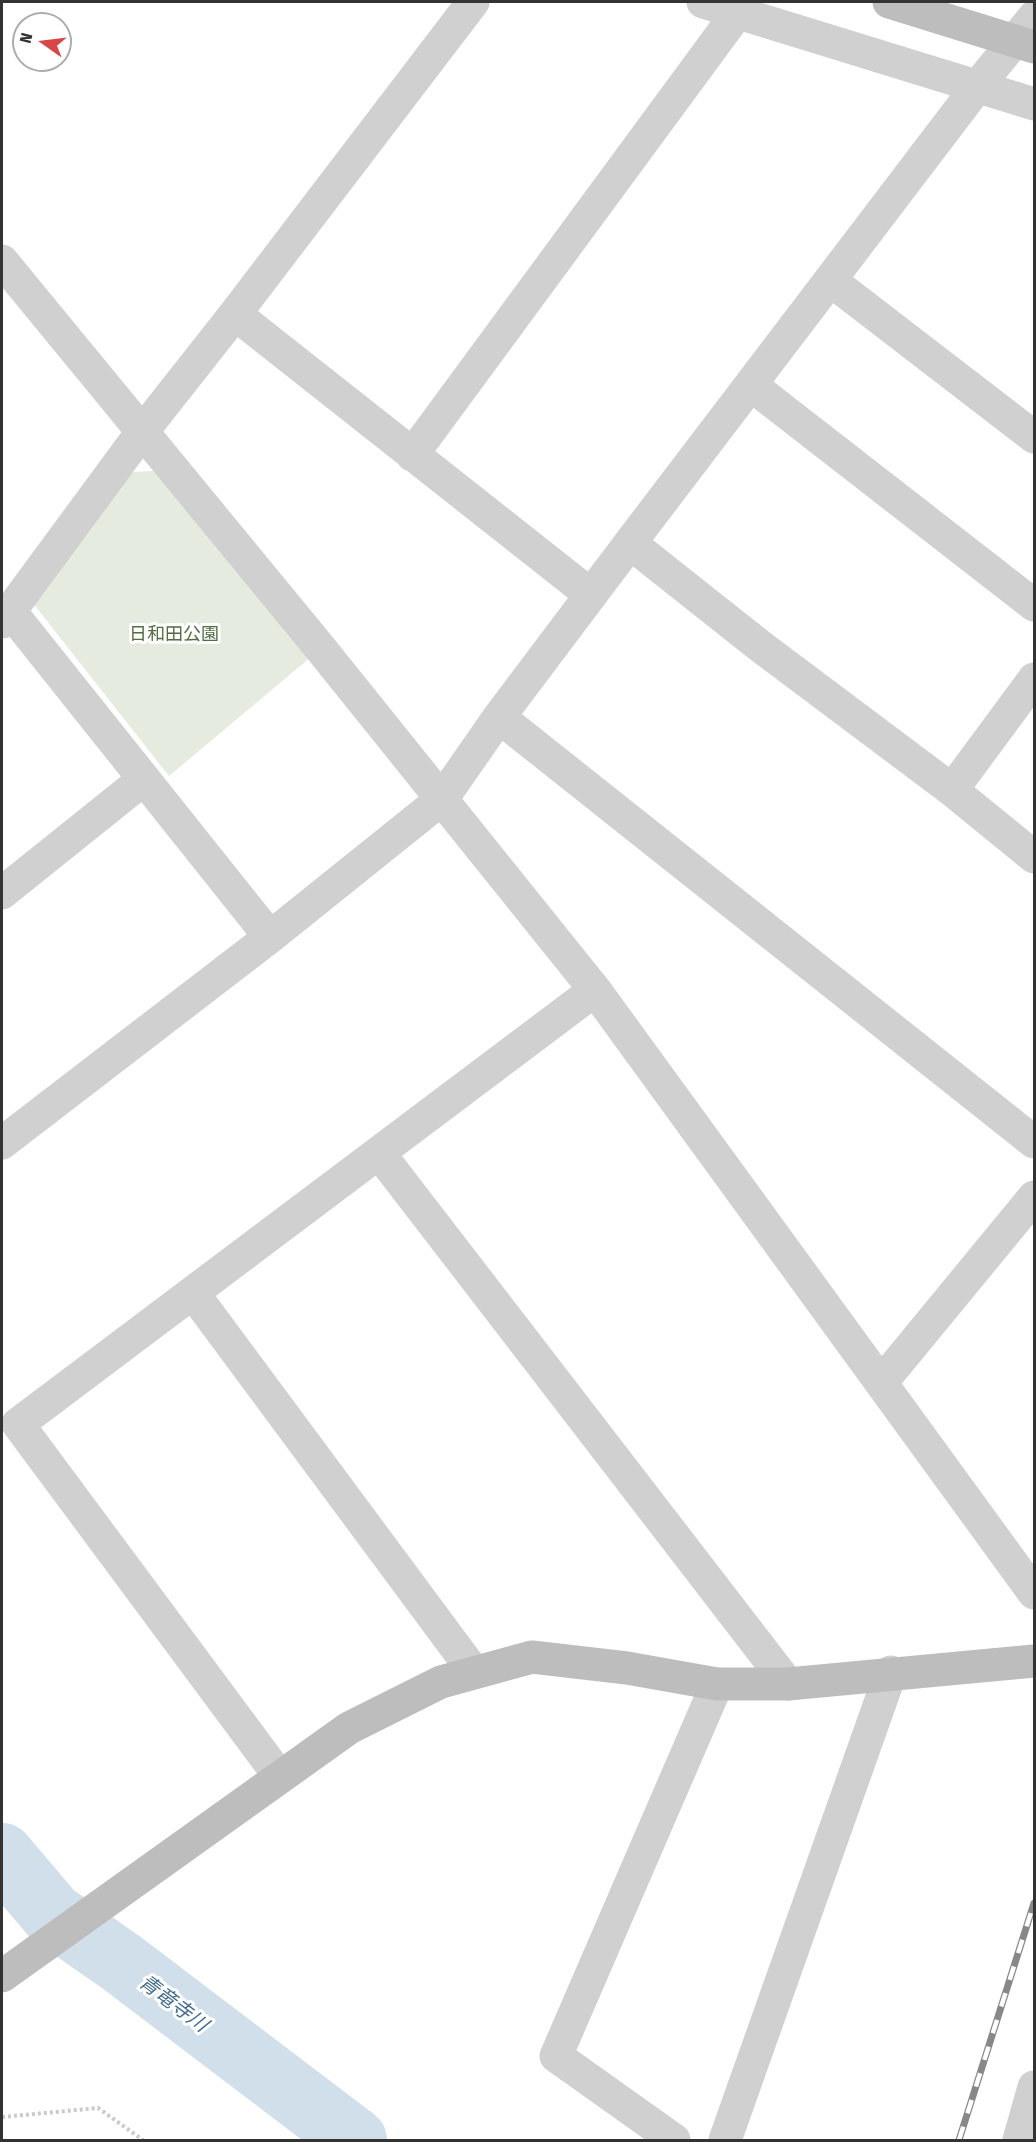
<!DOCTYPE html>
<meta charset="utf-8">
<style>
body{margin:0}
#map{position:relative;width:1036px;height:2142px;overflow:hidden;background:#fff;font-family:"Fira Sans Condensed",sans-serif}
canvas{display:block}
.frame{position:absolute;inset:0;border:3px solid #333;pointer-events:none}
.north{position:absolute;left:12px;top:12px;width:60px;height:60px;box-sizing:border-box;background:#fff;border:2px solid #adadad;border-radius:50%;rotate:284deg;font-size:16px;font-weight:700;line-height:24px;text-align:center;color:#333}
.north::after{content:'';display:block;margin:auto;width:21px;height:27px;background:#d84647;clip-path:polygon(50% 0,100% 100%,50% 72%,0 100%)}
</style>
<div id="map">
<canvas width="1036" height="2142"></canvas>
<div class="frame"></div>
<div class="north">N</div>
</div>
<script>
const context = document.querySelector('canvas').getContext('2d');
context.lineJoin = 'round';
function fillPath(path, color) {
  context.fillStyle = color;
  context.fill(path, 'evenodd');
}
function toPath(rows) {
  const path = new Path2D();
  for (const r of rows) {
    path.moveTo(r[0], r[1]);
    for (let i = 2; i < r.length; i += 2) path.lineTo(r[i], r[i + 1]);
  }
  return path;
}
function stroke(path, color, width, dash) {
  context.strokeStyle = color;
  context.lineWidth = width;
  context.lineCap = dash ? 'butt' : 'round';
  context.setLineDash(dash || []);
  context.stroke(path);
}
function label(font, color, halo, rows, align = 'center') {
  context.font = font + ' "Fira Sans Condensed","Noto Sans JP",sans-serif';
  context.lineWidth = 6;
  context.setLineDash([]);
  context.textBaseline = 'middle';
  context.strokeStyle = halo;
  context.fillStyle = color;
  for (const [text, x, y, turn = 0] of rows) {
    context.save();
    context.translate(x, y);
    context.rotate((+turn || 0) * Math.PI / 180);
    context.textAlign = isNaN(turn) ? turn : align;
    if (halo) context.strokeText(text, 0, 0);
    context.fillText(text, 0, 0);
    context.restore();
  }
}
const green = toPath([
 [154,471,312,656,169,776,32,602,132,472]
]);
const river = toPath([
 [2,1855,52,1914,122,1963,355,2140]
]);
const path = toPath([
 [2,2117,98,2108,143,2140]
]);
const street = toPath([
 [703,2,1034,104],
 [2,261,321,649,595,990,1034,1593],
 [830,280,1034,437],
 [235,314,591,595],
 [751,385,1034,605],
 [412,455,738,12],
 [630,543,760,646,952,790,1034,857],
 [10,611,270,937],
 [2,622,142,432,235,314,473,2],
 [499,717,1034,1142],
 [952,790,1034,679],
 [2,893,144,779],
 [2,1143,270,937,442,799,499,717,630,543,977,87,1034,17],
 [379,1153,788,1684],
 [193,1293,474,1672],
 [881,1383,1034,1197],
 [280,1777,18,1424,595,990],
 [674,2140,556,2056,717,1684],
 [725,2140,891,1672],
 [1019,2140,1034,2087]
]);
const secondary = toPath([
 [2,1976,349,1728,441,1682,532,1657,627,1668,717,1684,788,1684,1034,1661]
]);
const rail = toPath([
 [959,2140,1034,1903]
]);
const secondaryBridge = toPath([
 [889,2,1034,47]
]);
const parkNames = [
 ["日和田公園",174,635]
];
const waterNames = [
 ["青竜寺川",173,2004,37]
];
fillPath(green, '#e5ebdf');
stroke(river, '#d1dfeb', 64);
stroke(path, '#cacaca', 4, [3, 3]);
stroke(street, '#d0d0d0', 33);
stroke(secondary, '#bdbdbd', 33);
stroke(rail, '#888', 7);
stroke(rail, '#fff', 4.5, [14]);
stroke(secondaryBridge, '#bdbdbd', 33);
label('18px', '#536c42', '#fff', parkNames);
label('italic 20px', '#466e8f', '#fff', waterNames);
</script>
